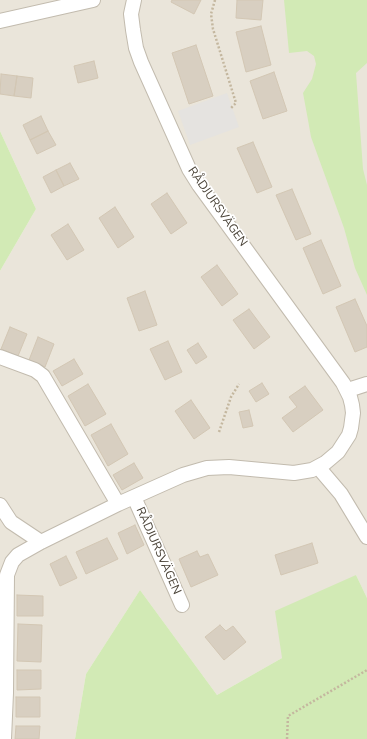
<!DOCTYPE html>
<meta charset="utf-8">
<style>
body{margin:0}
canvas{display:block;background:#f6f3ec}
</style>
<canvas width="367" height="739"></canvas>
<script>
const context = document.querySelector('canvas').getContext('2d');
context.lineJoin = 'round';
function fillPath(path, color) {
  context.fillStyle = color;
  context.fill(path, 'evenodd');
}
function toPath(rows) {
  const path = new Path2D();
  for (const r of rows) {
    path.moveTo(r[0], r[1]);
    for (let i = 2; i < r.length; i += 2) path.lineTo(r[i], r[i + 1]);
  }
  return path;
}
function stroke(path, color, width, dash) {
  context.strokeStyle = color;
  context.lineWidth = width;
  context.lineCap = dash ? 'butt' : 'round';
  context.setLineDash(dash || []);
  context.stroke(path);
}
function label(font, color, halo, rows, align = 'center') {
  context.font = font + ' "Nunito Sans",sans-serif';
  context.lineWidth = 3.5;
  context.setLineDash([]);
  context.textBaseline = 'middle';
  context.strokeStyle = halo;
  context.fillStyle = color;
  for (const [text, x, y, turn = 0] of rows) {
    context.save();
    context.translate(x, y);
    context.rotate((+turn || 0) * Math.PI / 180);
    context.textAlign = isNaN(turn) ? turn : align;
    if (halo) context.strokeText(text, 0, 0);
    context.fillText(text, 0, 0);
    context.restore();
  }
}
const residential = toPath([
 [0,0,367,0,367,598,356,575,282,658,217,695,140,590,86,674,75,739,0,739,0,271,36,209,0,131]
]);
const green = toPath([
 [284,0,367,0,367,63,356,73,363,169,367,185,367,295,355,268,344,228,311,137,308,120,303,93,312,79,316,64,314,56,307,51,289,53],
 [0,131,36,209,0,271],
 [356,575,367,598,367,739,75,739,86,674,140,590,217,695,282,658,275,611]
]);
const parking = toPath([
 [227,93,239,127,190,145,178,111]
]);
const building = toPath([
 [172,0,201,0,194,14,171,2,172,0],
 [237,0,263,0,261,20,236,18,237,0],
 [261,26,271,65,246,72,236,32,261,26],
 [196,45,213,96,189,104,172,53,196,45],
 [94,61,98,78,78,83,74,66,94,61],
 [274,72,287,111,263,119,250,81,274,72],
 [1,74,17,76,14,96,0,94,1,74],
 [17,76,33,78,31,98,14,96,17,76],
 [41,116,48,131,30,140,23,125,41,116],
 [48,131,56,145,37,154,30,140,48,131],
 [253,142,272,187,257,193,237,148,253,142],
 [70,163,79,179,64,186,56,170,70,163],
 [56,170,64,186,51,193,43,177,56,170],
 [292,189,311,234,296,240,276,195,292,189],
 [167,193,187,223,171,234,151,204,167,193],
 [115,207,134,237,118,248,99,218,115,207],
 [68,224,84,250,67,260,51,235,68,224],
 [321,240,341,286,323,294,303,248,321,240],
 [217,265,238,294,222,306,201,277,217,265],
 [145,291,157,325,139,331,127,298,145,291],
 [355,299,367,326,367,347,355,352,336,307,355,299],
 [249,309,270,337,254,349,233,320,249,309],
 [10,327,27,334,18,356,1,349,10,327],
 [38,337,54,344,45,367,29,360,38,337],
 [168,341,182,372,165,380,150,349,168,341],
 [198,343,207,357,196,364,187,350,198,343],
 [74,359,83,374,62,386,53,371,74,359],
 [262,383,269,394,256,402,249,391,262,383],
 [88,384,106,414,85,426,68,396,88,384],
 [305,386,323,410,293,432,282,418,297,407,289,397,305,386],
 [191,400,210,428,194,439,175,411,191,400],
 [249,410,253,426,243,428,239,412,249,410],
 [111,424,128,454,108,466,91,435,111,424],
 [134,463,143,478,122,490,113,475,134,463],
 [135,525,144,545,127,554,118,533,135,525],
 [107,538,118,559,86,574,76,552,107,538],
 [312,543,318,563,281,575,275,555,312,543],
 [197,551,200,557,208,554,218,575,191,587,179,559,197,551],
 [66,556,77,578,60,586,50,564,66,556],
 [17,595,43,596,43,616,17,616,17,595],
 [18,624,42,625,41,662,17,661,18,624],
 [220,625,226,631,233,626,246,642,224,660,205,637,220,625],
 [17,670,41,670,41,689,17,690,17,670],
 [16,697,40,697,40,717,16,717,16,697],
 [16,726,40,726,39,739,15,739,16,726]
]);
const path = toPath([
 [215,0,211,14,213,29,236,103,231,108],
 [219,432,231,397,239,384],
 [287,739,288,716,367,670]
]);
const street = toPath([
 [0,21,93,0],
 [0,357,35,370,43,376,118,504],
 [348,390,367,384],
 [318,467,341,494,367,537],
 [134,497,182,605],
 [0,505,11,522,41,542],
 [4,739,6,693,7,575,12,562,18,555,41,542,118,504,183,475,207,468,229,467,294,473,312,470,325,463,338,452,349,435,351,428,353,413,352,405,350,397,343,383,199,185,189,169,141,62,136,48,133,30,131,14,134,0]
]);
const streetNames = [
 ["RÅDJURSVÄGEN",217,207,55],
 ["RÅDJURSVÄGEN",158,551,66]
];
fillPath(residential, '#eae5da');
fillPath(green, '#d2eab5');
fillPath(parking, '#e5e3e0');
fillPath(building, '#d8cfc1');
stroke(building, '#d3c7b4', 1);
stroke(street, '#c2bbae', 16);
stroke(path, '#c4b79f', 2.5, [2, 2]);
stroke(street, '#fff', 14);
label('12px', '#4b4439', '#fff', streetNames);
</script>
